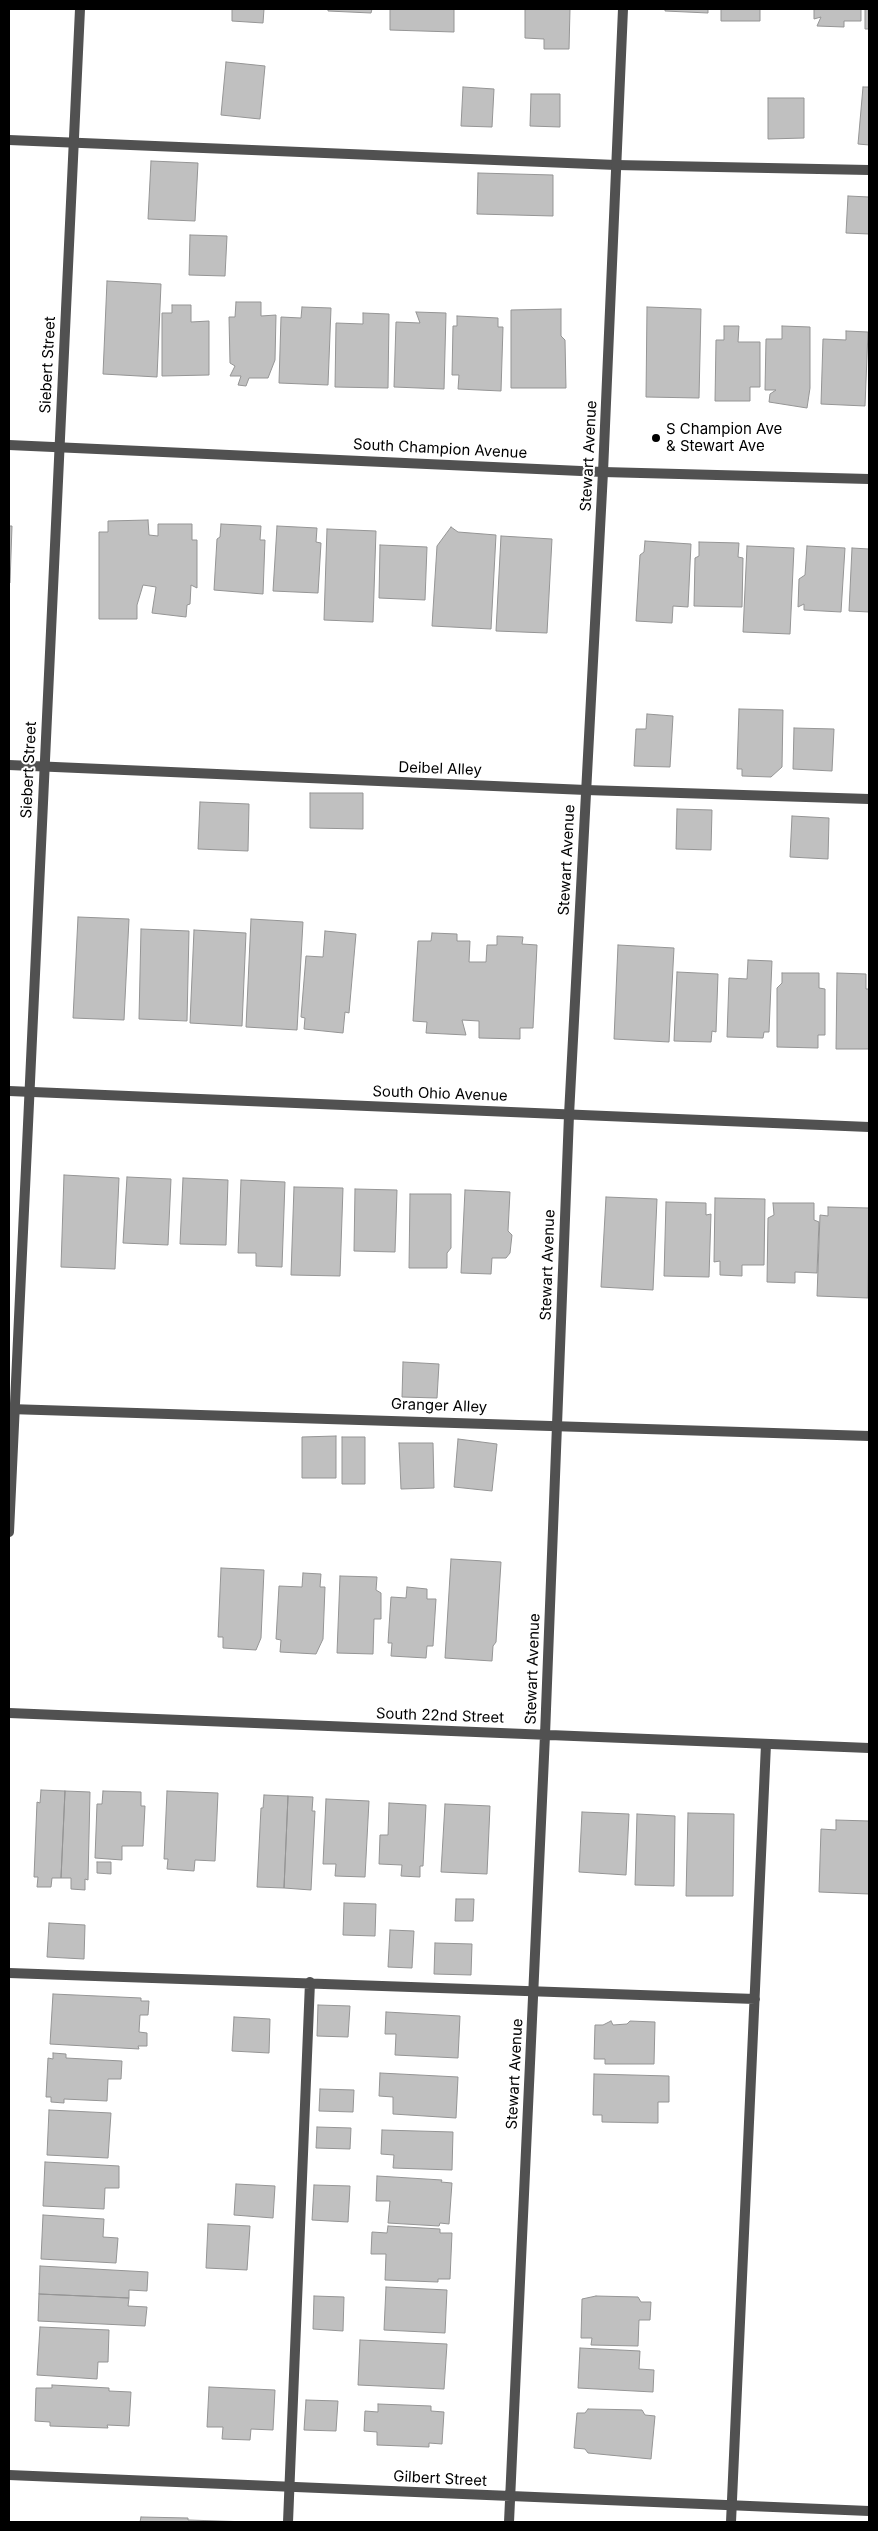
<!DOCTYPE html>
<style>
body{margin:0}
#map{position:relative;width:878px;height:2531px;overflow:hidden;background:#fff;font-family:Inter,sans-serif}
canvas{display:block}
.frame{position:absolute;inset:0;border:10px solid #000;pointer-events:none}
</style>
<div id="map">
<canvas width="878" height="2531"></canvas>
<div class="frame"></div>
</div>
<script>
const context = document.querySelector('canvas').getContext('2d');
context.lineJoin = 'round';
function fillPath(path, color) {
  context.fillStyle = color;
  context.fill(path, 'evenodd');
}
function toPath(rows) {
  const path = new Path2D();
  for (const r of rows) {
    path.moveTo(r[0], r[1]);
    for (let i = 2; i < r.length; i += 2) path.lineTo(r[i], r[i + 1]);
  }
  return path;
}
function stroke(path, color, width, dash) {
  context.strokeStyle = color;
  context.lineWidth = width;
  context.lineCap = dash ? 'butt' : 'round';
  context.setLineDash(dash || []);
  context.stroke(path);
}
function label(font, color, halo, rows, align = 'center') {
  context.font = font + ' Inter,sans-serif';
  context.lineWidth = 4;
  context.setLineDash([]);
  context.textBaseline = 'middle';
  context.strokeStyle = halo;
  context.fillStyle = color;
  for (const [text, x, y, turn = 0] of rows) {
    context.save();
    context.translate(x, y);
    context.rotate((+turn || 0) * Math.PI / 180);
    context.textAlign = isNaN(turn) ? turn : align;
    if (halo) context.strokeText(text, 0, 0);
    context.fillText(text, 0, 0);
    context.restore();
  }
}
const building = toPath([
 [232,9,264,9,263,23,232,21,232,9],
 [328,9,372,9,371,13,328,11,328,9],
 [390,9,454,9,454,32,390,30,390,9],
 [525,9,570,9,569,49,544,49,544,39,525,38,525,9],
 [665,9,708,9,708,13,665,11,665,9],
 [721,9,760,9,760,21,721,21,721,9],
 [814,9,861,9,861,21,844,21,844,27,817,26,821,17,814,19,814,9],
 [865,9,869,9,869,29,865,29,865,9],
 [226,62,265,66,260,119,221,115,226,62],
 [463,87,494,89,492,127,461,126,463,87],
 [863,87,869,87,869,145,858,144,863,87],
 [531,94,560,94,560,127,530,126,531,94],
 [768,98,804,98,804,138,768,139,768,98],
 [151,161,198,163,195,221,148,219,151,161],
 [478,173,553,175,553,216,477,214,478,173],
 [848,196,869,197,869,234,846,233,848,196],
 [190,235,227,236,225,276,189,275,190,235],
 [107,281,161,284,157,377,103,374,107,281],
 [236,302,261,302,261,316,276,315,275,360,268,378,249,378,246,386,238,385,241,376,230,376,235,366,230,363,229,317,235,317,236,302],
 [172,305,191,305,191,322,209,321,209,375,162,376,162,313,172,313,172,305],
 [302,307,331,308,328,385,279,383,281,317,301,318,302,307],
 [647,307,701,309,699,398,646,397,647,307],
 [561,309,561,336,565,340,566,388,511,388,511,310,561,309],
 [416,312,446,313,444,389,394,387,396,322,420,323,416,312],
 [363,313,389,314,388,388,335,387,336,323,363,324,363,313],
 [457,316,498,318,498,327,503,327,501,391,458,389,459,375,452,375,453,326,457,326,457,316],
 [724,326,739,326,738,342,760,342,760,387,750,387,750,401,715,401,716,340,724,340,724,326],
 [782,326,810,327,810,388,807,408,769,402,770,394,776,390,765,390,766,339,782,339,782,326],
 [846,331,868,332,865,406,821,404,823,339,846,340,846,331],
 [148,520,149,535,158,536,158,524,192,524,192,540,197,540,197,588,191,585,190,604,187,605,186,617,152,613,156,587,143,585,137,605,137,619,99,619,99,532,108,532,108,521,148,520],
 [221,524,261,526,260,540,265,540,263,594,214,590,217,539,220,537,221,524],
 [9,526,12,526,10,583,9,583,9,526],
 [277,526,317,528,316,542,321,543,318,593,273,591,277,526],
 [451,527,458,532,496,535,491,629,432,626,437,546,451,527],
 [327,529,376,531,373,622,324,620,327,529],
 [501,536,552,539,547,633,496,631,501,536],
 [645,541,691,544,688,607,673,606,672,623,636,621,640,555,644,552,645,541],
 [699,542,739,543,738,557,743,558,742,607,694,606,695,558,699,556,699,542],
 [380,545,427,547,425,600,379,598,380,545],
 [747,546,794,548,790,634,743,632,747,546],
 [807,546,845,548,841,612,804,610,804,604,798,607,799,579,805,575,807,546],
 [852,548,869,549,869,612,849,611,852,548],
 [739,709,783,710,782,767,771,777,742,776,742,769,737,769,739,709],
 [647,714,673,716,670,767,634,766,636,729,646,729,647,714],
 [794,728,834,729,832,771,793,769,794,728],
 [310,793,363,793,363,829,310,828,310,793],
 [200,802,249,804,248,851,198,849,200,802],
 [677,809,712,810,711,850,676,849,677,809],
 [792,816,829,818,828,859,790,857,792,816],
 [78,917,129,919,124,1020,73,1018,78,917],
 [251,919,303,922,297,1030,246,1027,251,919],
 [141,929,189,931,187,1021,139,1019,141,929],
 [194,930,246,933,242,1026,190,1023,194,930],
 [325,931,356,934,349,1013,345,1012,343,1033,304,1029,305,1018,301,1017,306,956,323,957,325,931],
 [432,933,457,934,457,941,470,941,469,962,486,962,487,945,497,945,497,936,523,937,522,944,537,945,533,1028,520,1028,520,1039,479,1038,479,1021,462,1020,466,1035,426,1033,427,1022,413,1021,418,941,431,941,432,933],
 [618,945,674,948,669,1042,614,1039,618,945],
 [748,960,772,961,769,1032,764,1032,763,1038,727,1037,729,978,747,979,748,960],
 [677,972,718,974,716,1032,712,1031,711,1042,674,1041,677,972],
 [782,973,819,973,819,988,825,989,825,1035,818,1035,818,1048,777,1047,777,988,782,983,782,973],
 [837,973,866,974,866,989,869,989,869,1049,836,1049,837,973],
 [64,1175,119,1178,115,1269,61,1267,64,1175],
 [127,1177,171,1179,168,1245,123,1243,127,1177],
 [183,1178,228,1180,226,1245,180,1244,183,1178],
 [241,1180,285,1182,282,1267,256,1266,256,1253,238,1253,241,1180],
 [294,1187,343,1188,340,1276,291,1275,294,1187],
 [355,1189,397,1190,395,1252,354,1251,355,1189],
 [465,1190,510,1192,508,1231,512,1235,510,1253,506,1258,492,1258,491,1274,461,1273,465,1190],
 [410,1194,451,1194,451,1248,447,1253,447,1268,409,1268,410,1194],
 [606,1197,657,1199,653,1290,601,1287,606,1197],
 [715,1198,765,1199,764,1265,742,1265,742,1276,720,1275,720,1261,714,1262,715,1198],
 [666,1202,706,1203,706,1215,711,1214,709,1277,664,1276,666,1202],
 [773,1203,814,1203,814,1220,819,1222,817,1273,795,1272,795,1283,767,1282,768,1218,774,1215,773,1203],
 [828,1207,869,1208,868,1298,817,1296,820,1215,828,1216,828,1207],
 [403,1362,439,1364,437,1398,402,1397,403,1362],
 [336,1436,336,1478,302,1478,302,1437,336,1436],
 [342,1437,365,1437,365,1484,342,1484,342,1437],
 [458,1439,497,1444,492,1491,454,1487,458,1439],
 [399,1443,433,1443,434,1488,401,1489,399,1443],
 [451,1559,501,1562,496,1642,493,1646,492,1661,445,1658,451,1559],
 [221,1568,264,1570,261,1638,256,1650,223,1648,223,1637,218,1637,221,1568],
 [303,1573,321,1574,320,1587,325,1587,323,1639,316,1654,280,1652,281,1640,276,1639,279,1586,302,1587,303,1573],
 [340,1576,377,1577,376,1590,381,1593,381,1619,374,1619,373,1654,337,1653,340,1576],
 [407,1587,427,1589,427,1599,436,1599,433,1646,427,1646,426,1658,391,1656,392,1643,388,1643,391,1597,406,1598,407,1587],
 [41,1790,65,1791,61,1878,52,1878,51,1887,37,1887,38,1877,34,1877,37,1802,40,1803,41,1790],
 [65,1791,90,1792,88,1880,85,1879,85,1890,71,1889,71,1878,61,1878,65,1791],
 [103,1791,141,1792,141,1806,145,1806,143,1846,122,1846,122,1860,95,1858,97,1804,102,1804,103,1791],
 [167,1791,218,1793,215,1861,195,1860,194,1871,167,1869,168,1859,164,1859,167,1791],
 [264,1795,288,1796,284,1888,257,1887,261,1808,263,1808,264,1795],
 [288,1796,313,1797,312,1811,315,1811,311,1890,284,1888,288,1796],
 [326,1799,369,1801,365,1877,335,1876,336,1864,323,1864,326,1799],
 [389,1803,426,1805,423,1866,420,1866,420,1877,401,1876,402,1865,379,1864,380,1835,388,1835,389,1803],
 [445,1804,490,1806,487,1874,441,1872,445,1804],
 [582,1812,629,1814,626,1875,579,1872,582,1812],
 [688,1813,734,1814,733,1896,686,1896,688,1813],
 [637,1814,675,1816,674,1886,635,1885,637,1814],
 [836,1820,869,1821,869,1894,819,1892,821,1829,836,1830,836,1820],
 [97,1862,111,1862,111,1874,97,1873,97,1862],
 [456,1899,474,1899,473,1921,455,1921,456,1899],
 [344,1903,376,1904,375,1936,343,1935,344,1903],
 [49,1923,85,1925,84,1959,47,1957,49,1923],
 [390,1930,414,1931,412,1968,388,1967,390,1930],
 [435,1943,472,1944,471,1975,434,1974,435,1943],
 [53,1994,141,1998,141,2001,149,2001,148,2015,140,2015,139,2032,147,2033,147,2046,138,2046,139,2049,50,2044,53,1994],
 [318,2005,350,2006,348,2037,317,2036,318,2005],
 [386,2012,460,2016,458,2058,395,2055,396,2034,385,2034,386,2012],
 [234,2017,270,2019,269,2053,232,2051,234,2017],
 [611,2021,613,2025,627,2024,630,2021,655,2022,654,2064,605,2064,605,2059,594,2059,595,2025,603,2025,611,2021],
 [53,2053,66,2054,66,2058,122,2061,121,2079,108,2079,107,2101,64,2099,64,2103,51,2102,51,2097,46,2097,48,2058,53,2059,53,2053],
 [380,2073,458,2077,456,2118,393,2114,393,2097,379,2096,380,2073],
 [594,2074,669,2076,669,2102,658,2102,658,2123,602,2122,602,2115,593,2115,594,2074],
 [320,2089,354,2090,353,2112,319,2111,320,2089],
 [49,2110,111,2113,108,2158,47,2155,49,2110],
 [317,2127,351,2128,350,2149,316,2148,317,2127],
 [382,2130,453,2132,452,2170,393,2168,394,2155,381,2154,382,2130],
 [45,2162,119,2166,119,2188,105,2188,104,2209,43,2206,45,2162],
 [377,2176,442,2180,441,2182,452,2183,449,2224,440,2223,439,2226,388,2223,390,2201,376,2201,377,2176],
 [236,2184,275,2186,273,2218,234,2215,236,2184],
 [314,2185,350,2186,348,2222,312,2220,314,2185],
 [43,2215,104,2219,103,2237,118,2238,116,2263,41,2259,43,2215],
 [208,2224,250,2226,247,2270,206,2268,208,2224],
 [388,2226,440,2229,440,2233,452,2233,450,2279,438,2279,438,2282,385,2280,386,2254,371,2254,372,2232,387,2233,388,2226],
 [40,2266,148,2272,147,2291,129,2290,129,2298,39,2294,40,2266],
 [386,2287,447,2290,445,2333,384,2330,386,2287],
 [39,2294,129,2298,128,2306,147,2307,145,2326,38,2321,39,2294],
 [314,2296,344,2297,343,2331,313,2329,314,2296],
 [596,2296,638,2297,641,2302,651,2302,650,2320,639,2320,638,2346,591,2345,592,2338,581,2338,582,2299,596,2296],
 [40,2327,109,2330,108,2362,98,2362,97,2379,37,2375,40,2327],
 [360,2340,447,2344,444,2389,358,2385,360,2340],
 [580,2348,640,2351,639,2369,654,2370,653,2392,578,2388,580,2348],
 [52,2385,109,2388,109,2391,131,2392,129,2426,107,2425,108,2428,50,2426,50,2422,35,2421,36,2388,52,2388,52,2385],
 [209,2387,275,2390,273,2430,251,2429,250,2440,222,2439,223,2427,207,2427,209,2387],
 [306,2400,338,2401,336,2431,304,2430,306,2400],
 [378,2404,431,2406,431,2411,444,2412,442,2444,429,2443,429,2447,377,2445,377,2432,364,2431,365,2411,378,2412,378,2404],
 [588,2409,642,2410,645,2415,655,2416,651,2459,588,2453,585,2449,574,2448,577,2413,585,2413,588,2409],
 [141,2517,188,2518,188,2520,250,2522,140,2522,141,2517]
]);
const service = toPath([
 [9,140,616,165,869,170],
 [9,765,586,790,869,799],
 [9,1409,869,1436],
 [9,1973,755,1999],
 [288,2522,310,1982],
 [731,2522,766,1744]
]);
const minor = toPath([
 [9,1532,80,9],
 [9,1713,869,1748],
 [9,2475,869,2511],
 [509,2522,545,1735,569,1115,603,472,623,9]
]);
const tertiary = toPath([
 [9,445,603,472,869,479],
 [9,1091,869,1127]
]);
const markers = [
 [656,438,5,"#000"]
];
const streetNames = [
 ["Siebert Street",48,365,-87],
 ["South Champion Avenue",440,449,3],
 ["Stewart Avenue",589,456,-87],
 ["Deibel Alley",440,769,2],
 ["Siebert Street",29,770,-87],
 ["Stewart Avenue",567,860,-87],
 ["South Ohio Avenue",440,1094,2],
 ["Stewart Avenue",548,1265,-88],
 ["Granger Alley",439,1406,2],
 ["Stewart Avenue",533,1669,-88],
 ["South 22nd Street",440,1716,2],
 ["Stewart Avenue",515,2074,-87],
 ["Gilbert Street",440,2479,3]
];
const poiNames = [
 ["S Champion Ave",666,429],
 ["& Stewart Ave",666,446]
];
fillPath(building, '#c0c0c0');
stroke(building, '#959595', 1);
stroke(service, '#515151', 10);
stroke(minor, '#515151', 10);
stroke(tertiary, '#515151', 10);
for (const [x, y, r, color] of markers) {
  const dot = new Path2D();
  dot.arc(x, y, r, 0, 2 * Math.PI);
  context.fillStyle = color;
  context.fill(dot);
  stroke(dot, '#fff', 2);
}
label('15px', '#000', '#fff', streetNames);
label('15px', '#000', '#fff', poiNames, 'left');
</script>
